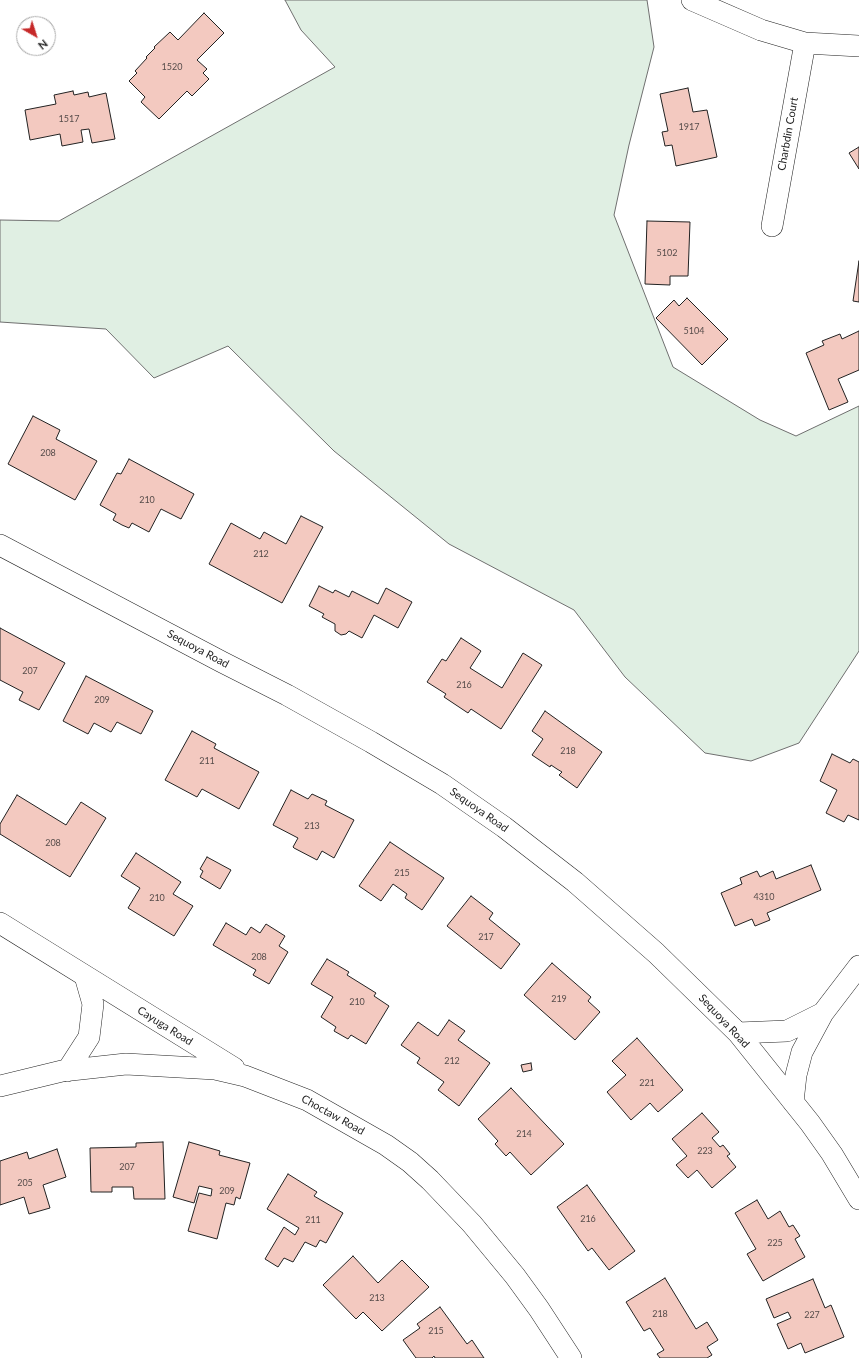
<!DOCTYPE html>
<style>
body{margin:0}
#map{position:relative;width:859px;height:1358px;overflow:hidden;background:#fff;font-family:Lato,sans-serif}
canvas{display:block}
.north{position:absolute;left:16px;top:16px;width:40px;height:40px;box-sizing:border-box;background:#fff;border:1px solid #a7a7a7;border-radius:50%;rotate:141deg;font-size:11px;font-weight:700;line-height:16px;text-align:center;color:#222}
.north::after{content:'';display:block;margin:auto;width:14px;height:18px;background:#c62828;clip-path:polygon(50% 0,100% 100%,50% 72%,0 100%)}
</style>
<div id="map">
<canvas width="859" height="1358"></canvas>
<div class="north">N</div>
</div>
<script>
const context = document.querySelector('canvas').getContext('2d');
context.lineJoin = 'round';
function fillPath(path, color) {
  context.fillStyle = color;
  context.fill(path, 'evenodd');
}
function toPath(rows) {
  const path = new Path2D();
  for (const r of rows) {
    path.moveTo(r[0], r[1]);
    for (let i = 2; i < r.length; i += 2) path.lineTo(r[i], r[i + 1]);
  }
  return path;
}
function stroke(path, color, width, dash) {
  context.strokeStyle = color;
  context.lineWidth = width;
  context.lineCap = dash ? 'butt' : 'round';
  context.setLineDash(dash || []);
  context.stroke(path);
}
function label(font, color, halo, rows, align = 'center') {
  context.font = font + ' Lato,sans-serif';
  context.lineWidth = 3;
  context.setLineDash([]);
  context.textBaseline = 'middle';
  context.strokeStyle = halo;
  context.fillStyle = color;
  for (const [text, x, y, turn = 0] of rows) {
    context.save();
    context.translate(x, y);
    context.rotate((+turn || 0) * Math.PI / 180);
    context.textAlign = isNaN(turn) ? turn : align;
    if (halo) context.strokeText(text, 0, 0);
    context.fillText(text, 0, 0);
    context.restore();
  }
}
const green = toPath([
 [285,0,647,0,654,47,629,145,614,215,673,367,760,420,796,436,859,406,859,651,799,743,751,761,705,753,625,677,574,610,449,544,334,451,228,346,154,378,106,329,0,322,0,220,59,221,335,67,301,30,285,0]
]);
const building = toPath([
 [204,13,224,33,197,60,207,69,203,73,209,79,192,96,187,91,159,119,141,102,145,97,129,81,137,73,135,71,147,58,146,57,155,48,154,47,170,32,178,40,204,13],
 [688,88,693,112,707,110,717,157,676,166,672,145,665,146,664,141,662,132,668,131,660,94,688,88],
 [73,91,74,95,88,92,89,97,106,93,115,139,92,143,89,129,81,130,83,142,62,146,60,134,30,140,25,110,56,104,54,95,73,91],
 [859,147,859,169,849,153,859,147],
 [647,221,690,222,688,276,670,276,670,285,645,284,647,221],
 [859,261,859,302,853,301,859,261],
 [687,298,728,339,702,365,656,318,674,300,679,306,687,298],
 [859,331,859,370,838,379,848,402,829,410,806,353,824,345,822,341,840,334,842,339,859,331],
 [33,416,60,430,56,439,97,461,75,500,8,464,33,416],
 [129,459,194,494,181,519,161,509,149,532,132,523,129,528,122,525,113,520,116,514,100,505,117,473,121,474,129,459],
 [301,516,323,527,282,603,209,564,231,523,260,539,264,532,286,544,301,516],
 [319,586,333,593,335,590,349,597,352,591,378,604,386,588,412,602,398,628,374,615,362,638,349,631,346,634,341,635,335,631,335,624,322,617,324,614,309,606,319,586],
 [0,628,65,663,39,710,19,700,23,692,0,680,0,628],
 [461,638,481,651,470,668,502,688,523,653,542,665,501,729,471,709,468,713,444,697,446,694,427,682,442,659,446,661,461,638],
 [86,676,153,711,141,734,117,722,111,732,94,723,88,734,63,721,86,676],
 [545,711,602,752,577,788,559,775,562,772,557,769,551,765,550,767,532,755,543,739,532,731,545,711],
 [192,731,216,744,214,748,259,772,239,809,202,789,197,797,165,780,192,731],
 [832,754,850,763,853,759,859,762,859,820,848,815,844,822,826,813,837,790,820,781,832,754],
 [291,790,308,799,312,794,327,801,325,805,354,820,334,858,322,851,317,860,294,848,293,847,298,838,273,825,291,790],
 [17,795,66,825,81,802,106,818,70,877,0,834,0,824,17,795],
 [390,842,444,878,422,910,405,898,407,894,393,884,381,901,359,886,390,842],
 [136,853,181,882,173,894,193,906,174,936,128,908,140,888,121,876,136,853],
 [207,857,231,870,220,889,200,877,203,871,200,869,207,857],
 [811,865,821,890,767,913,770,920,755,926,752,919,735,926,721,893,742,884,740,878,757,871,760,877,773,871,776,879,811,865],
 [471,896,493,913,489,919,520,944,501,969,447,926,471,896],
 [226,923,246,935,251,927,260,933,266,924,285,936,279,946,288,952,269,984,253,975,256,970,213,945,226,923],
 [327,959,349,972,347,975,376,993,374,996,389,1006,366,1044,351,1035,348,1039,334,1031,336,1027,321,1017,333,997,311,984,327,959],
 [552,963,591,997,588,1001,600,1012,575,1040,524,995,552,963],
 [449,1020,465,1031,458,1040,490,1063,459,1106,438,1090,444,1082,417,1063,420,1058,401,1045,418,1022,438,1036,449,1020],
 [637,1038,683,1090,658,1112,650,1103,631,1120,607,1092,626,1075,612,1061,637,1038],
 [531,1063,532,1070,523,1072,521,1065,531,1063],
 [511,1088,564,1144,531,1175,510,1152,506,1156,495,1144,498,1141,478,1119,511,1088],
 [702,1113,719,1132,712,1138,720,1147,723,1145,727,1150,730,1154,727,1156,736,1167,712,1188,697,1170,688,1178,676,1165,687,1156,672,1139,702,1113],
 [163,1142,165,1199,134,1199,133,1187,112,1187,112,1192,91,1192,90,1148,136,1147,136,1143,163,1142],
 [189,1142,220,1151,219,1155,250,1163,240,1199,236,1197,234,1205,226,1203,217,1239,188,1231,199,1193,211,1196,212,1189,199,1186,194,1203,173,1197,189,1142],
 [57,1149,66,1177,43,1185,50,1208,29,1214,24,1197,0,1205,0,1161,27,1152,29,1159,57,1149],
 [288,1174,317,1192,314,1196,343,1213,326,1243,320,1240,316,1247,305,1242,293,1262,284,1258,278,1267,265,1259,284,1227,295,1235,299,1228,267,1209,288,1174],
 [587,1185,635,1251,609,1270,592,1248,588,1251,557,1207,587,1185],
 [757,1200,768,1219,780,1211,789,1227,793,1225,800,1236,795,1239,805,1257,763,1281,747,1254,756,1249,735,1213,757,1200],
 [353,1256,378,1283,402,1260,429,1287,382,1331,363,1312,356,1319,323,1285,353,1256],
 [665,1278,696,1329,707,1322,718,1340,707,1347,712,1355,707,1358,660,1358,657,1354,664,1350,650,1328,644,1331,626,1302,665,1278],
 [813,1279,825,1308,831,1305,844,1337,805,1353,801,1343,788,1349,777,1324,791,1318,788,1312,774,1318,766,1299,813,1279],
 [440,1307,467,1344,472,1340,484,1358,435,1358,434,1356,432,1358,416,1358,403,1340,420,1328,417,1324,440,1307]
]);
const street = toPath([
 [692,0,761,30,805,43,859,46],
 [772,226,805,43],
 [0,545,222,662,287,695,371,742,442,784,504,827,575,882,656,953,738,1033,810,1123,832,1154,859,1199],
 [0,923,234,1068],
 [738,1033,787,1031,823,1013],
 [67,1071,89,1037,93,1004,85,976],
 [0,1086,62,1071,126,1064,215,1069,245,1076,307,1100,386,1145,410,1162,430,1180,472,1224,515,1276,539,1309,571,1358],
 [793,1102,796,1075,802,1052,823,1013,859,966]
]);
const numberNames = [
 ["1520",172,67],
 ["1517",69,119],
 ["1917",689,127],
 ["5102",667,253],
 ["5104",694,331],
 ["208",48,453],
 ["210",147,500],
 ["212",261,554],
 ["207",30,671],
 ["216",464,685],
 ["209",102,700],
 ["218",568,751],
 ["211",207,761],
 ["213",312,826],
 ["208",53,843],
 ["215",402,873],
 ["4310",764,897],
 ["210",157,898],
 ["217",486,937],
 ["208",259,957],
 ["219",559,999],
 ["210",357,1002],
 ["212",452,1061],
 ["221",647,1083],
 ["214",524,1134],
 ["223",705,1151],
 ["207",127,1167],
 ["205",25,1183],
 ["209",227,1191],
 ["216",588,1219],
 ["211",313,1220],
 ["225",775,1243],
 ["213",377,1298],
 ["218",660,1314],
 ["227",812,1315],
 ["215",436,1331]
];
const streetNames = [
 ["Charbdin Court",788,134,-80],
 ["Sequoya Road",198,649,28],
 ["Sequoya Road",479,810,35],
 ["Sequoya Road",724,1021,47],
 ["Cayuga Road",165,1026,32],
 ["Choctaw Road",333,1115,29]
];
fillPath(green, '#e0efe3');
stroke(green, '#6f6f6f', 1);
fillPath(building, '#f3c9c0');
stroke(building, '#222', 1);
stroke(street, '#222', 22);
stroke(street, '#fff', 21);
label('9px', '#564c4a', null, numberNames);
label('11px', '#222', '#fff', streetNames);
</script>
